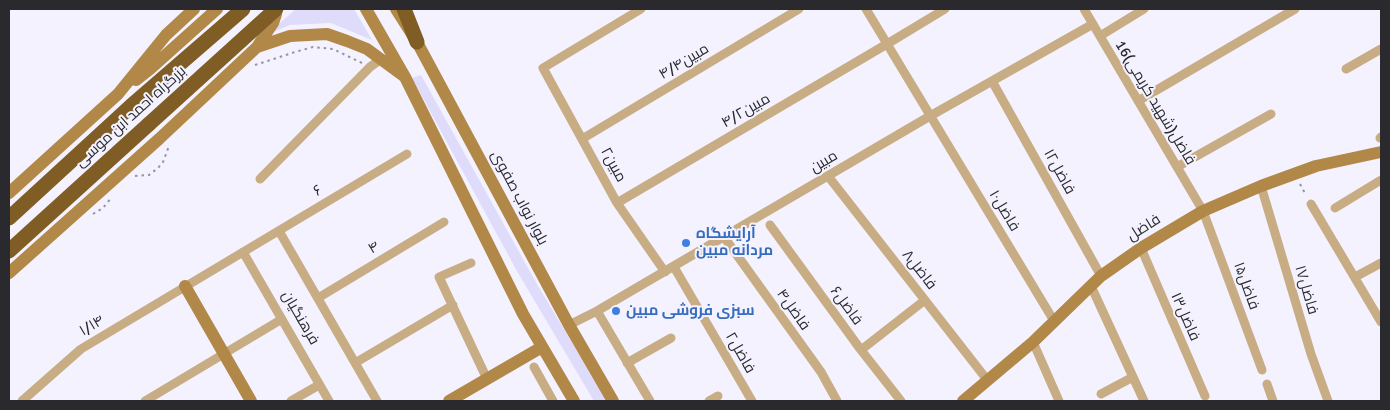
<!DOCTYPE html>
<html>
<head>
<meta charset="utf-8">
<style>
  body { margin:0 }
  #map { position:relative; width:1390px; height:410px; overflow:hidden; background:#f3f2fe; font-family:Signika,sans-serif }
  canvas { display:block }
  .frame { position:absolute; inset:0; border:10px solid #29292e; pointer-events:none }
</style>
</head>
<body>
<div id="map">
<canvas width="1390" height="410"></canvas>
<div class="frame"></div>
</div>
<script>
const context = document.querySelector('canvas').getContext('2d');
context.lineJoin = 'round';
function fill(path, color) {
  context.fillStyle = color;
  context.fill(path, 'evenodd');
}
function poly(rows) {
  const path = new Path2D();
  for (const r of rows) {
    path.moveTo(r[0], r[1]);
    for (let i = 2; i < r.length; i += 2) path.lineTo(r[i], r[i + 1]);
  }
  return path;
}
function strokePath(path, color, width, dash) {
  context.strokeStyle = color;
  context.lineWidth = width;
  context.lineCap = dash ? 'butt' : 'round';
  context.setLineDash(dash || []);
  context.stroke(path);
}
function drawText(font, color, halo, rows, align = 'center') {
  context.font = font + ' Signika,Cairo,sans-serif';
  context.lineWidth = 4;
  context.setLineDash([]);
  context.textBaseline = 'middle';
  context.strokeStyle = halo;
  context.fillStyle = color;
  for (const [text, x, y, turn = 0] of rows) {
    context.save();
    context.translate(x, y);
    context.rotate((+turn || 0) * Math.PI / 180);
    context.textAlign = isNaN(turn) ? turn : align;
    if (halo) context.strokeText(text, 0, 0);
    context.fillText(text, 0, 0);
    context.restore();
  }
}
const green = poly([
  [296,9,354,9,372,40,331,23,290,25,266,35],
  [421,75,538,286,607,401,594,401,518,273,412,78]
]);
const path = poly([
  [255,65,295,52,313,47,333,49,362,63],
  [135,176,149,175,158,168,163,162,169,146],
  [1300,184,1306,195],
  [93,214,103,208,112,197]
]);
const street = poly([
  [641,9,543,68,617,203,665,272],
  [866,9,1054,321],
  [1084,9,1203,211,1262,370],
  [1100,36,1144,9],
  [1346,69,1381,49],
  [992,81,1101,276],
  [1138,101,1295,9],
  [1380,138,1381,137],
  [582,139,799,9],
  [1177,167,1271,114],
  [828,176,988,381],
  [260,179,370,67,381,59],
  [1261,186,1311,354,1328,401],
  [617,203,887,44,945,9],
  [1311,204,1381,322],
  [1335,208,1381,180],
  [770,225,861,350,901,401],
  [279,231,377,401],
  [724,237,821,372,837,401],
  [1141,248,1205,396],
  [243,252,329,401],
  [471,263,439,277,487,379],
  [674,267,752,401],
  [1355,277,1381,263],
  [1091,286,1144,401],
  [318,298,444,222],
  [597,311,650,401],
  [569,325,597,311,930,116,1093,24],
  [1033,342,1059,401],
  [861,350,925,300],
  [355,363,453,305],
  [627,363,671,338],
  [534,367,553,401],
  [1267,384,1273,401],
  [1101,394,1133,377],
  [22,401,81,349,407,154],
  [145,401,282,319],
  [291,401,319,385],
  [709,401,718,396]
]);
const secondary = poly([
  [366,9,405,77,523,314,574,401],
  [396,9,417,42,569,325,613,401],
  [257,47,273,23,276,14,276,9],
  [136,80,150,69,217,9],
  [9,193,118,94,166,35,194,9],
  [9,273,159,139,257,47,290,36,327,34,347,41,367,49,405,77],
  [185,286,251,401],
  [449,401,542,347],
  [963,401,1033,342,1101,276,1141,248,1203,211,1261,186,1316,166,1381,152]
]);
const highway = poly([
  [404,9,417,42],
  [9,218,131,106,243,9],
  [9,251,149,124]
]);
const highwayBridge = poly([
  [149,124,276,9]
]);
const markers = [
  [686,243,5,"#3f7fe0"],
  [616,311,5,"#3f7fe0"]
];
const streetNames = [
  ["۴/۴مبین",684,62,-31],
  ["16فاضل(شهید کریمی)",1155,103,59],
  ["۴/۲مبین",746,111,-30],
  ["بزرگراه احمد ابن موسی",131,117,-42],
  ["مبین",824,162,-31],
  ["۲مبین",613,165,61],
  ["۱۲فاضل",1059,172,61],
  ["۶",318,191,-31],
  ["بلوار نواب صفوی",519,198,62],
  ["۱۰فاضل",1004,211,59],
  ["فاضل",1144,228,-32],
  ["۴",374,248,-31],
  ["۸فاضل",919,270,52],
  ["۱۵فاضل",1246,286,70],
  ["۱۷فاضل",1306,290,74],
  ["۶فاضل",846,306,54],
  ["۴فاضل",793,310,55],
  ["۱۳فاضل",1185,317,66],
  ["فرهنگیان",300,318,60],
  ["۱/۱۴",92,326,-31],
  ["۲فاضل",740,353,60]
];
const shopNames = [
  ["آرایشگاه",696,234],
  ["مردانه مبین",696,251],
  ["سبزی فروشی مبین",626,311]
];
fill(green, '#dfdbfa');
strokePath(path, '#96959e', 2, [2.5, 4]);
strokePath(street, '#c8ac83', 9);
strokePath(secondary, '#b18848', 12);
strokePath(highway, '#805d25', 15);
strokePath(highwayBridge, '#805d25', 15);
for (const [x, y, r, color] of markers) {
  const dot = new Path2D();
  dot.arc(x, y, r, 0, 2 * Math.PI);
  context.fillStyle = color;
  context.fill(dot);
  strokePath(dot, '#f3f2fe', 2);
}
drawText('15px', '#29292e', '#f3f2fe', streetNames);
drawText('bold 15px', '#366cbe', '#f3f2fe', shopNames, 'left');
</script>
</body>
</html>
